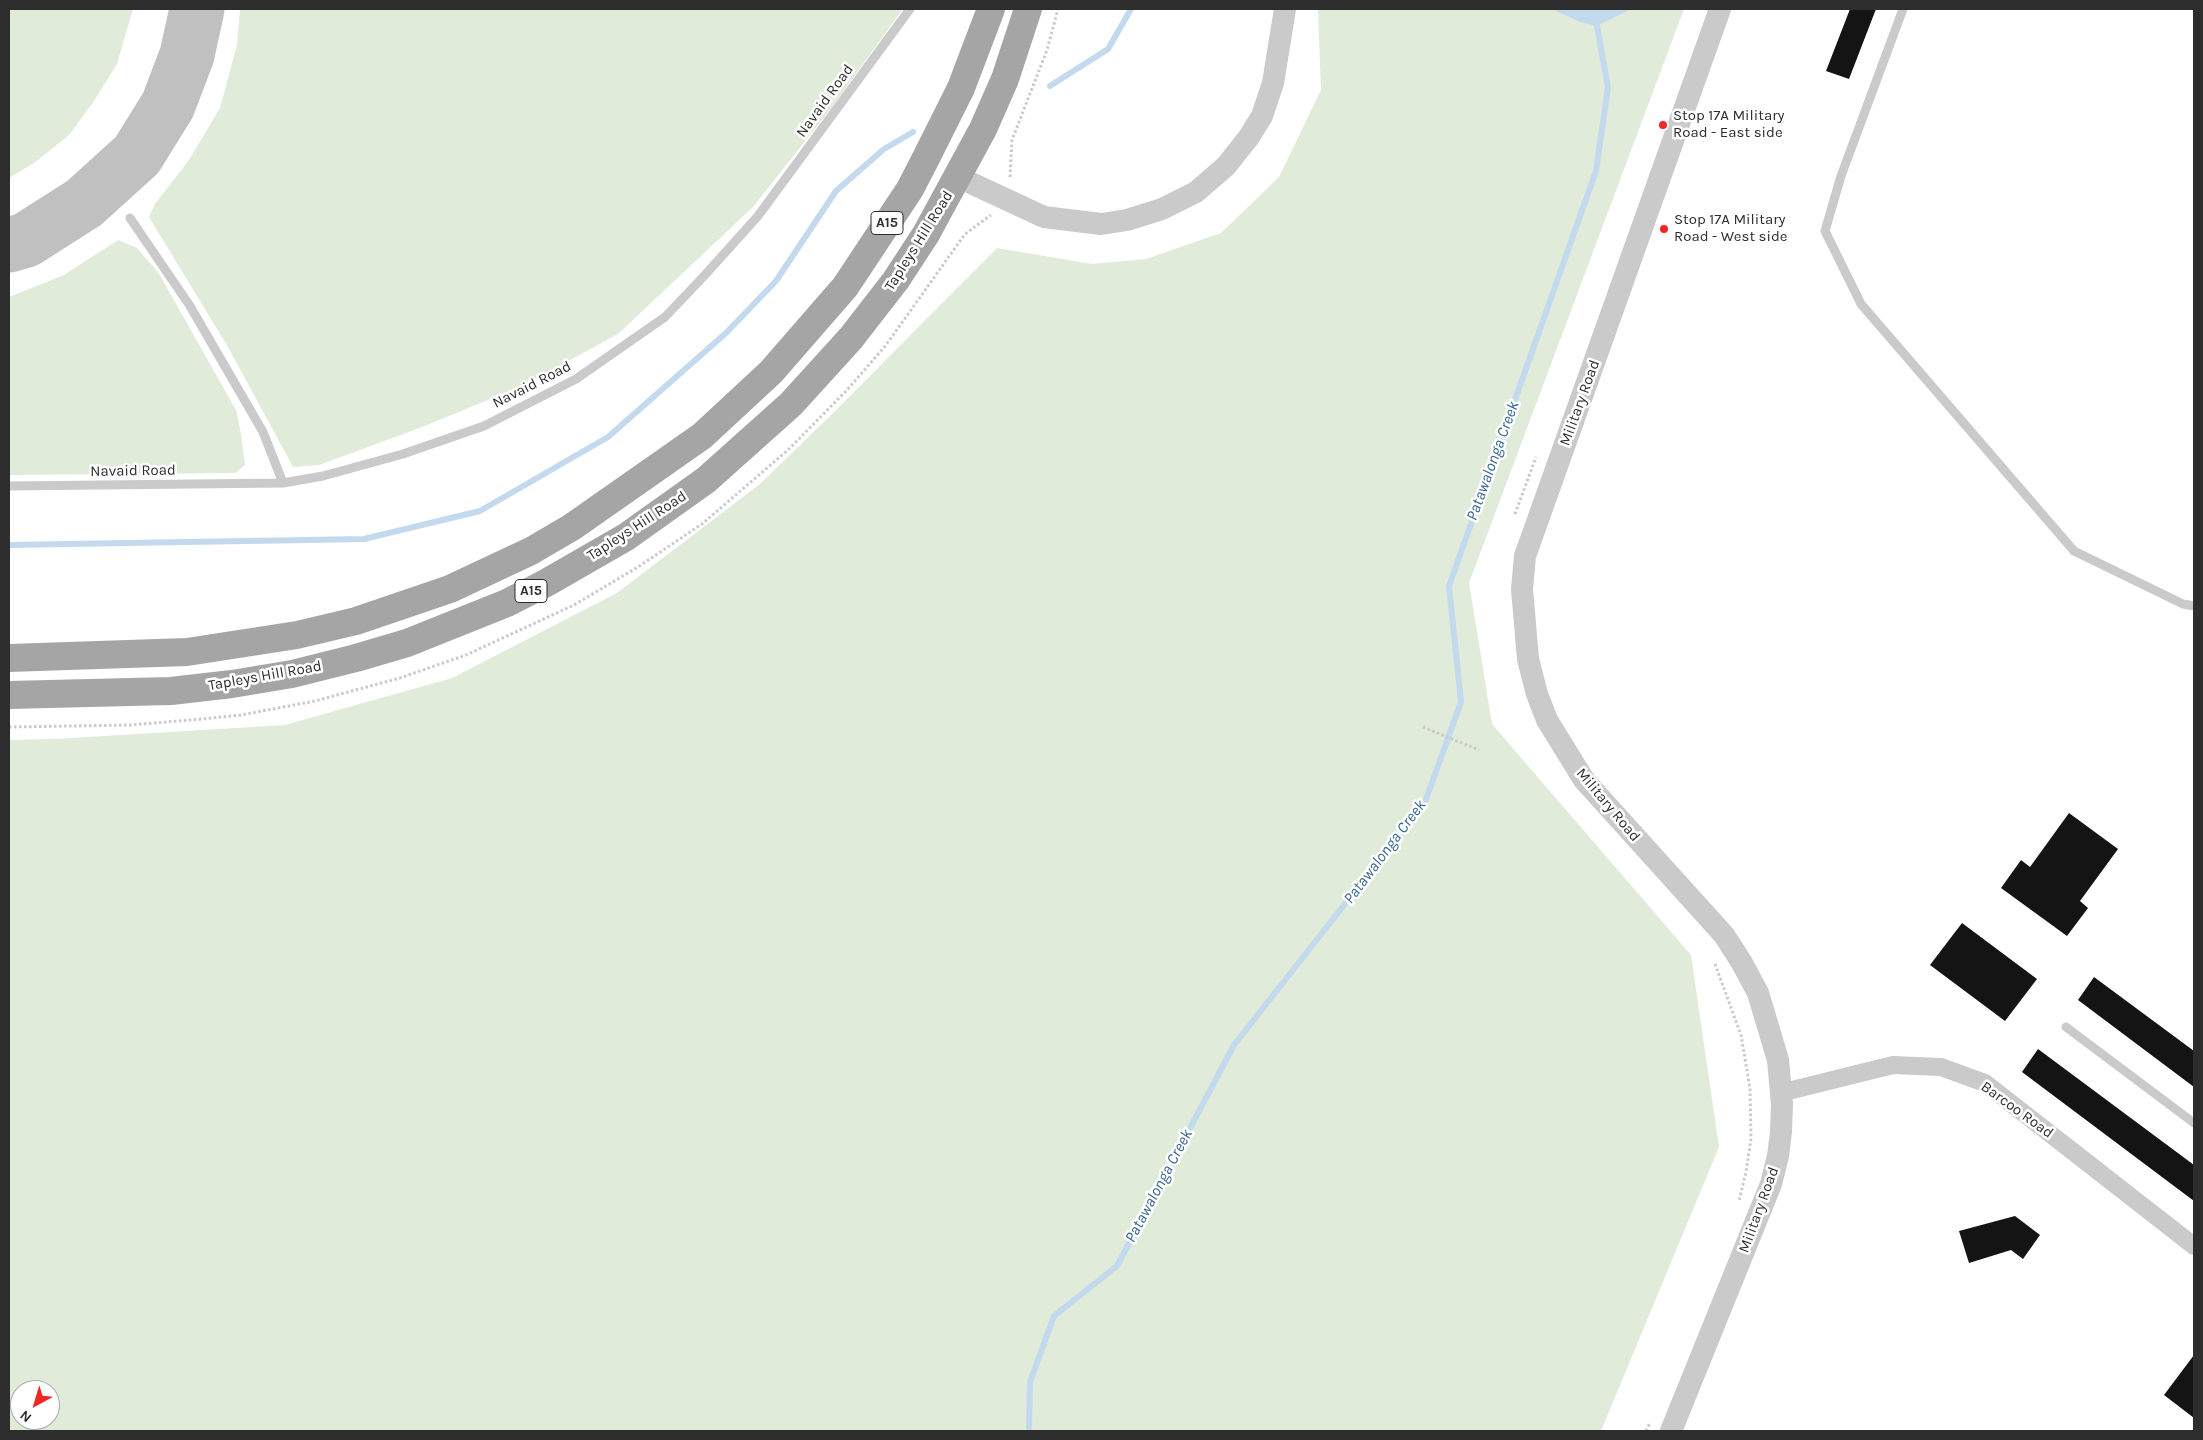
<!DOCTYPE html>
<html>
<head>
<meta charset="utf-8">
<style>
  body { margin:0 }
  #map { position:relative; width:2203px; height:1440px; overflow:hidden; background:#fff; font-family:Karla,sans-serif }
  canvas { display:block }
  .frame { position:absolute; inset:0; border:10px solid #2d2d2d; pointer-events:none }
  .north { position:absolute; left:10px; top:1380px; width:50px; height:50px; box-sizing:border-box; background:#fff; border:1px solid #ababab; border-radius:50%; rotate:219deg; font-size:14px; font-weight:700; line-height:20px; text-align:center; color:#2d2d2d }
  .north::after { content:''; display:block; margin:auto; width:18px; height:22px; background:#ee2624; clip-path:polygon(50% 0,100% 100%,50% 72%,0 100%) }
</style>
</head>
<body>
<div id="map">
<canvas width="2203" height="1440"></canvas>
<div class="frame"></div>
<div class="north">N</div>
</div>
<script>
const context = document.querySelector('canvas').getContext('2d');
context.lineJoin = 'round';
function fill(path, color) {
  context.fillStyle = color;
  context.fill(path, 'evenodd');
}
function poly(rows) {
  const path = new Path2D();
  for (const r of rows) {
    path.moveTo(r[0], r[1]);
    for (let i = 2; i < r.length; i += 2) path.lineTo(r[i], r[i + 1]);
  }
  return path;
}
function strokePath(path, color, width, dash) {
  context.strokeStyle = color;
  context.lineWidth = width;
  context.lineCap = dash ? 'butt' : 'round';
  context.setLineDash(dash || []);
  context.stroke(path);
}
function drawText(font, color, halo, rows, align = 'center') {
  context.font = font + ' Karla,sans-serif';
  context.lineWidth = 5;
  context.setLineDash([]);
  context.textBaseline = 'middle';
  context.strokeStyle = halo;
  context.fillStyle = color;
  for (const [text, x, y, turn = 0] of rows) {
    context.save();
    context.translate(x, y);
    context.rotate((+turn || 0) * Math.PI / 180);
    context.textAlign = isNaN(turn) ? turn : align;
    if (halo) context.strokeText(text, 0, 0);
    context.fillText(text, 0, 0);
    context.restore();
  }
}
const green = poly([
  [9,9,133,9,117,64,94,101,69,135,34,163,9,178],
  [240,9,901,9,902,10,832,107,753,207,618,334,522,386,417,429,319,465,293,467,228,347,149,217,155,204,189,160,220,108,237,45],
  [1318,9,1684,9,1469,583,1492,724,1691,955,1719,1147,1601,1431,9,1431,9,740,55,739,285,725,452,678,617,593,760,484,832,414,997,248,1092,264,1146,259,1221,233,1279,177,1321,90],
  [20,1390,50,1390,50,1420,20,1420],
  [118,240,137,248,158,272,236,410,241,434,245,465,236,473,9,475,9,297,64,275]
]);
const water = poly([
  [1552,9,1631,9,1597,26,1580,22]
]);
const stream = poly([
  [1050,86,1108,49,1131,9],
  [9,545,364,539,480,511,608,437,726,333,776,281,836,191,884,149,913,132],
  [1029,1431,1030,1382,1054,1316,1117,1266,1234,1045,1425,802,1461,702,1449,586,1596,171,1608,87,1597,26]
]);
const taxiway = poly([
  [9,245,26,240,84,203,137,155,168,105,187,55,197,9]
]);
const building = poly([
  [1850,9,1876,9,1849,79,1826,71],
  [2069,813,2118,849,2080,901,2088,908,2067,936,2001,888,2021,860,2030,867],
  [1962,923,2037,979,2005,1021,1930,965],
  [2094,977,2194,1051,2194,1087,2078,1000],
  [2038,1049,2194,1165,2194,1201,2022,1072],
  [2015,1216,2040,1235,2023,1259,2011,1250,1969,1263,1959,1231],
  [2194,1355,2194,1418,2164,1395]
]);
const path = poly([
  [1010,177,1012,140,1047,50,1058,9],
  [1515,514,1536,457],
  [9,727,130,725,202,719,241,715,315,701,400,678,466,655,574,605,638,567,702,524,788,450,848,389,886,345,965,234,991,215],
  [1423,727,1479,750],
  [1715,964,1741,1035,1750,1088,1751,1139,1746,1172,1739,1201],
  [1646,1431,1650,1423]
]);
const service = poly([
  [1903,9,1841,176,1825,231,1861,304,2074,551,2183,604,2194,606],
  [130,218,190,306,263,432,283,483],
  [9,486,283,483,323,476,403,454,484,426,576,379,665,317,704,276,758,216,910,9],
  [2066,1027,2194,1123]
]);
const minor = poly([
  [1780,1093,1893,1065,1941,1067,1985,1083,2194,1246]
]);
const tertiary = poly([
  [958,177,1044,217,1101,224,1127,220,1162,209,1196,192,1226,166,1249,137,1262,116,1273,83,1285,9],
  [1671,1431,1771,1184,1778,1156,1781,1132,1782,1104,1778,1060,1758,993,1742,963,1724,935,1584,780,1547,720,1537,694,1528,659,1522,589,1525,556,1720,9]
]);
const primary = poly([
  [9,658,187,652,297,635,356,621,450,589,531,551,572,527,702,436,771,372,845,287,910,189,926,158,961,88,991,9],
  [9,695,171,691,232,684,292,674,356,658,407,643,507,603,546,583,626,537,706,480,791,404,851,338,896,280,926,234,983,129,1005,79,1028,9]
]);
const markers = [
  [1663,125,5,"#ee2624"],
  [1664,229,5,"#ee2624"]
];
const shields = [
  [887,223,32],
  [531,591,32]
];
const shieldNames = [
  ["A15",887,223],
  ["A15",531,591]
];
const streetNames = [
  ["Navaid Road",825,101,-54],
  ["Tapleys Hill Road",919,241,-58],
  ["Navaid Road",532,385,-27],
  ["Military Road",1580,403,-70],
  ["Navaid Road",133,471,-1],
  ["Tapleys Hill Road",637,526,-33],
  ["Tapleys Hill Road",265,676,-10],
  ["Military Road",1608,805,50],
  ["Barcoo Road",2017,1110,36],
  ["Military Road",1759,1210,-70]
];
const poiNames = [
  ["Stop 17A Military",1673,116],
  ["Road - East side",1673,133],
  ["Stop 17A Military",1674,220],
  ["Road - West side",1674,237]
];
const waterNames = [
  ["Patawalonga Creek",1493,461,-70],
  ["Patawalonga Creek",1385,852,-53],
  ["Patawalonga Creek",1159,1186,-62]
];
fill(green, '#e1ebd9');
fill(water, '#c3d9ed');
strokePath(stream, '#c3d9ed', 6);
strokePath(taxiway, '#c0c0c0', 55);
fill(building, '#141414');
strokePath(path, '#cacaca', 3, [2.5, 2.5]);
strokePath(service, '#cacaca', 9);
strokePath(minor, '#cacaca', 18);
strokePath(tertiary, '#cacaca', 22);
strokePath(primary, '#a5a5a5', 28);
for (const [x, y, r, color] of markers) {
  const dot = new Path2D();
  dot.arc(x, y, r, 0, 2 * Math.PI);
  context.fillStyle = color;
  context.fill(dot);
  strokePath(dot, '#fff', 2);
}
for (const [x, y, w] of shields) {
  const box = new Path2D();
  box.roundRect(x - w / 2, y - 11.5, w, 23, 4);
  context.fillStyle = '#fff';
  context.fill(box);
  strokePath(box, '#2d2d2d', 1);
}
drawText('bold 14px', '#2d2d2d', null, shieldNames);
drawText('15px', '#2d2d2d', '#fff', streetNames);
drawText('15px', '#2d2d2d', '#fff', poiNames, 'left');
drawText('italic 16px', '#376792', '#fff', waterNames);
</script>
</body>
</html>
